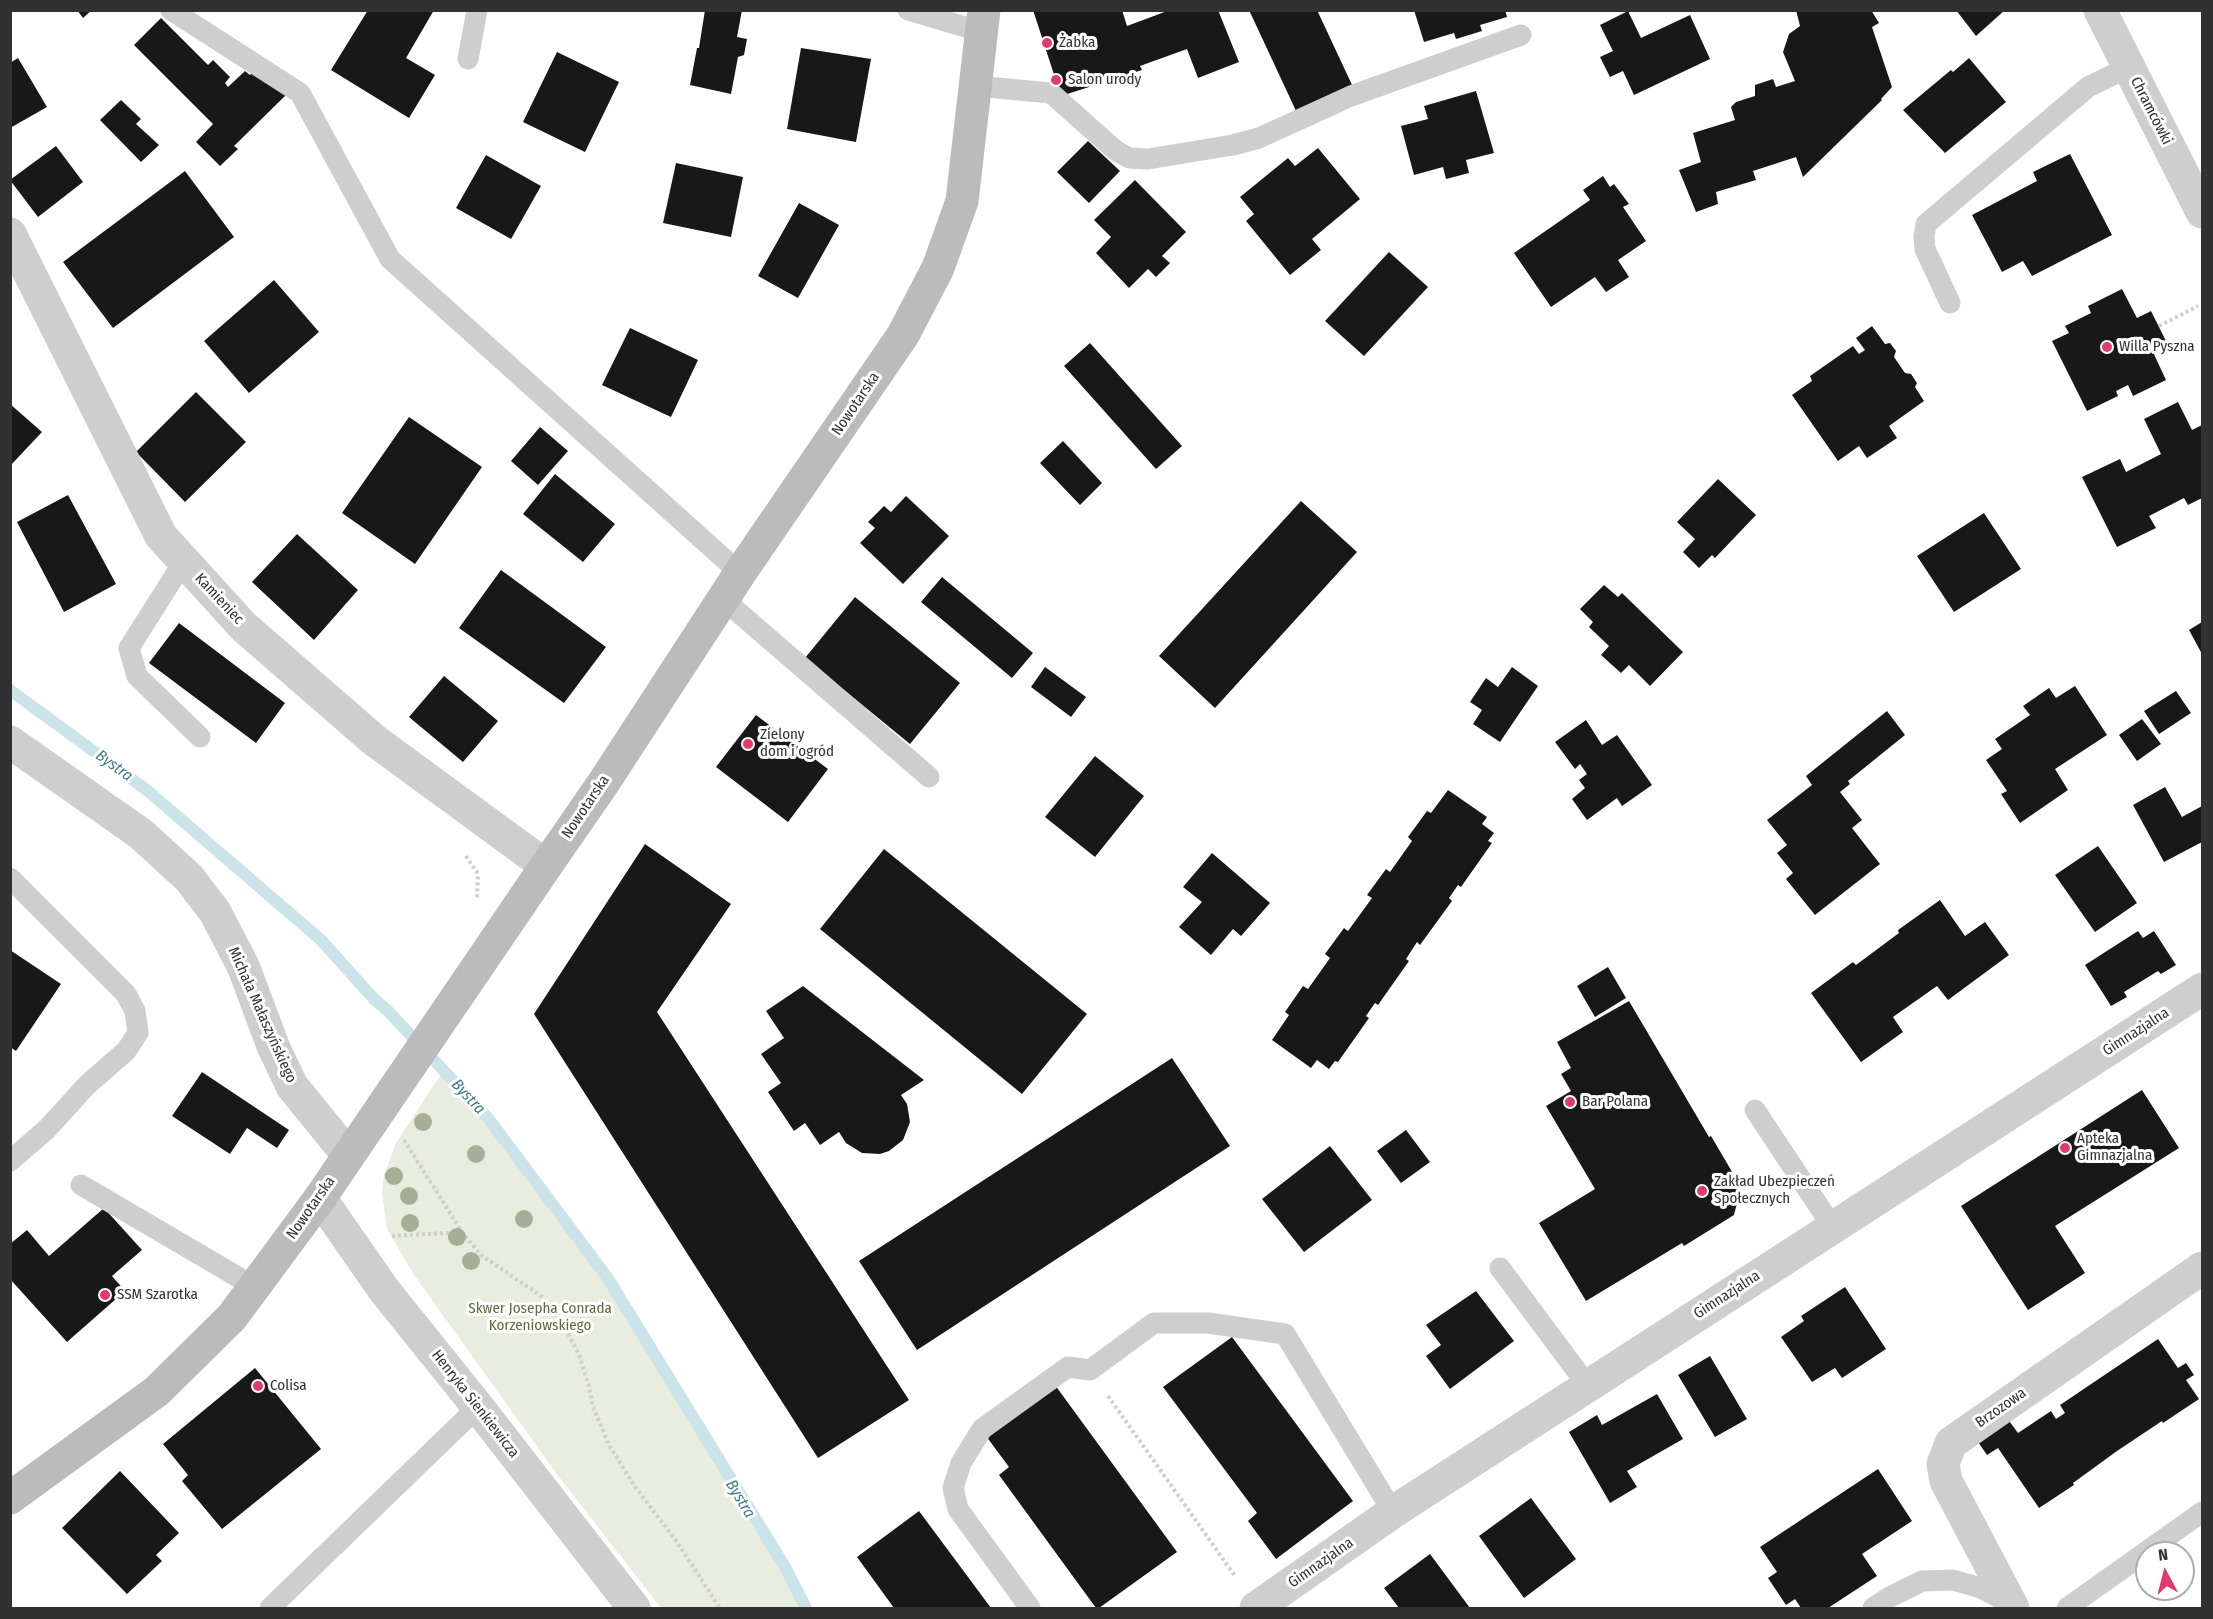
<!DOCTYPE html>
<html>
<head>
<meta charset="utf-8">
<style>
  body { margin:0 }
  #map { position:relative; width:2213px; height:1619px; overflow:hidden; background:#fff; font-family:"Fira Sans Condensed",sans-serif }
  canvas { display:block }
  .frame { position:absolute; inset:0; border:12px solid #313131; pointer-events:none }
  .north { position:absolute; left:2135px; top:1541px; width:60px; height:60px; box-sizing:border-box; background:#fff; border:2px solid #adadad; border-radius:50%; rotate:353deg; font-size:16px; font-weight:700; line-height:24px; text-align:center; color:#313131 }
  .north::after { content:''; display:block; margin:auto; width:21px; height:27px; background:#df3c6b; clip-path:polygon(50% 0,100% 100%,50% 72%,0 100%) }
</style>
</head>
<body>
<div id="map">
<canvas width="2213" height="1619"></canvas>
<div class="frame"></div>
<div class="north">N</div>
</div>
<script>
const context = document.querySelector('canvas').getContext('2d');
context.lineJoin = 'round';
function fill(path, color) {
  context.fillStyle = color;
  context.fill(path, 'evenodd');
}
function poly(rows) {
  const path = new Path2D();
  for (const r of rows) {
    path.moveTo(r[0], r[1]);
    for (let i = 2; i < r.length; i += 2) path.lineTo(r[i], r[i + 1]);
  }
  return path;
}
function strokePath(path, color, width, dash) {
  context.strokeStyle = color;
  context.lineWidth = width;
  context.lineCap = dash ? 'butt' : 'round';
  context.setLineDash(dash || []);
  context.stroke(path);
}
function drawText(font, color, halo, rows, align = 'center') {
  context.font = font + ' "Fira Sans Condensed",sans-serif';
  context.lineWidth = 6;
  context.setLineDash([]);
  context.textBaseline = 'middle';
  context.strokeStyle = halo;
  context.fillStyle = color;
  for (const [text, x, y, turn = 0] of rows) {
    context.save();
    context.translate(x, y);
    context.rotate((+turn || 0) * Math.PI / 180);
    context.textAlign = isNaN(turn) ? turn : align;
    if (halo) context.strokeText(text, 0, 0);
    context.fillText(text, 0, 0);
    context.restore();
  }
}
const green = poly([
  [443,1071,488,1118,607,1277,785,1567,806,1608,661,1608,556,1473,414,1275,387,1229,382,1193,384,1175,396,1143]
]);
const stream = poly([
  [10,690,148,791,321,940,374,999,388,1011,488,1118,607,1277,785,1567,806,1608]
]);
const building = poly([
  [77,10,92,10,83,18],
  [368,10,434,10,406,58,435,75,409,118,331,70],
  [705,10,742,10,737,37,747,39,744,55,738,57,731,94,690,85,697,48,699,48],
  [1033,10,1122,10,1127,26,1170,10,1218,10,1239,62,1198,78,1187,49,1140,66,1142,70,1061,96],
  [1249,10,1317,10,1353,87,1297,113],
  [1414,10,1505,10,1507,17,1480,25,1482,31,1456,39,1454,33,1424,42],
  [1796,10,1871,10,1879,23,1872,27,1892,87,1881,99,1882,100,1803,177,1796,157,1753,171,1756,180,1716,192,1718,204,1696,212,1679,170,1701,162,1693,133,1735,120,1731,107,1736,102,1755,96,1755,85,1773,79,1776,87,1795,81,1783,52,1789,34,1800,26],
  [1956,10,2005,10,1976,36],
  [1628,11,1641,38,1690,15,1710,59,1634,95,1623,71,1610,77,1600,57,1613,51,1600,25],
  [161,18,208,65,213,60,230,77,225,83,228,87,245,71,250,75,258,68,286,95,234,146,238,149,220,166,196,142,213,124,134,45],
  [801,48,871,59,856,142,787,129],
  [557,52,619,82,585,152,523,122],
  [18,58,47,107,10,128,10,63],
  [1969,58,2006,102,1945,153,1903,110,1951,70,1953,72],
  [1476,91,1494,153,1466,160,1469,173,1446,179,1443,167,1414,175,1401,126,1428,119,1424,106],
  [121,100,141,119,136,124,159,145,141,162,100,120],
  [1088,141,1120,171,1089,203,1057,172],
  [56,146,83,182,38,217,10,180],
  [1318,148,1360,199,1312,239,1321,250,1290,275,1246,221,1254,214,1240,197,1288,158,1295,166],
  [2070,154,2112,235,2032,276,2023,261,2002,272,1972,215,2037,181,2033,172],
  [486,155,541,186,511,239,456,208],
  [676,163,743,177,731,237,663,223],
  [185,171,234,237,113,328,63,262],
  [1603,176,1610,187,1614,184,1629,204,1623,207,1646,241,1618,260,1629,277,1606,292,1595,277,1551,307,1514,253,1590,200,1583,190],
  [1135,180,1186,232,1162,256,1170,263,1156,277,1148,269,1129,288,1096,253,1111,237,1094,220],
  [799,203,839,225,798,298,758,276],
  [1389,252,1428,287,1364,356,1325,321],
  [274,280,319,332,249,393,204,341],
  [2122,289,2137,318,2151,311,2167,343,2152,350,2166,380,2133,396,2128,385,2116,391,2118,396,2087,411,2052,341,2069,333,2065,326,2091,313,2088,306],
  [1872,326,1885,344,1890,343,1896,351,1894,357,1905,373,1911,374,1917,383,1915,387,1924,401,1889,426,1897,438,1867,458,1859,446,1838,461,1792,395,1812,381,1810,376,1853,346,1859,354,1865,350,1856,338],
  [630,328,698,360,671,417,602,385],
  [1090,343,1182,446,1156,469,1064,366],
  [196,392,246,442,185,502,136,452],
  [2178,402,2192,430,2202,425,2202,498,2188,505,2184,498,2149,516,2156,528,2117,547,2082,477,2120,459,2126,472,2161,454,2144,419],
  [10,404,42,432,10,466],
  [409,417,482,467,415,564,342,513],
  [540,427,568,451,538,485,511,461],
  [1063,441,1102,483,1080,505,1040,463],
  [555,474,615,524,583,562,523,514],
  [1718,479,1756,515,1715,558,1712,555,1699,568,1683,552,1695,539,1677,522],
  [68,495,116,584,64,612,17,522],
  [906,496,949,536,903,584,860,543,875,528,868,522,884,506,891,512],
  [1301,501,1357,552,1215,708,1159,656],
  [1984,513,2021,569,1954,612,1917,556],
  [297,534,358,590,314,640,252,582],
  [501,570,606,647,564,703,459,628],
  [942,577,1033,653,1012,678,921,602],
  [1604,585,1618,597,1622,593,1683,652,1650,686,1629,665,1621,673,1601,655,1609,646,1589,627,1593,622,1580,609],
  [855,597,960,683,910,744,805,658],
  [2202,622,2202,654,2189,630],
  [179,623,285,703,256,743,149,663],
  [1045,667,1086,697,1071,717,1031,687],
  [1512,667,1538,686,1500,742,1473,724,1482,710,1470,702,1486,678,1498,687],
  [444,676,498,721,463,762,409,717],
  [2075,686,2107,735,2055,769,2068,790,2020,823,2001,794,2007,791,1986,760,2002,749,1995,739,2030,715,2023,706,2049,688,2056,698],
  [2176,691,2191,713,2159,734,2144,711],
  [1887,711,1905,735,1848,781,1850,784,1840,792,1862,820,1852,828,1880,864,1815,915,1786,879,1793,873,1777,853,1787,845,1767,820,1812,785,1806,776],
  [756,715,828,769,788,822,716,767],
  [2142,719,2161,744,2137,761,2119,735],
  [1586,720,1602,745,1617,735,1652,785,1622,806,1617,798,1587,820,1572,799,1585,788,1579,780,1587,774,1580,764,1575,769,1555,742],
  [1095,756,1144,796,1095,857,1045,817],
  [2165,787,2182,817,2202,806,2202,842,2164,862,2133,805],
  [1448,790,1487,817,1482,824,1494,833,1488,841,1492,843,1461,887,1458,885,1449,898,1452,901,1420,945,1417,942,1406,959,1409,961,1378,1005,1375,1003,1366,1016,1369,1018,1338,1062,1335,1061,1329,1069,1317,1060,1311,1068,1272,1040,1289,1015,1285,1012,1303,986,1308,989,1330,958,1325,954,1344,928,1348,931,1372,898,1367,895,1386,869,1390,872,1412,841,1408,837,1427,811,1431,813],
  [645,844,731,904,657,1012,909,1400,818,1458,534,1014],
  [2098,846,2137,903,2095,932,2055,875],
  [884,849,1087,1014,1022,1094,820,929],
  [1212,853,1270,903,1241,936,1233,929,1211,955,1179,927,1202,902,1183,887],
  [1940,900,1965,936,1985,922,2009,955,1948,1000,1937,986,1893,1017,1903,1032,1861,1062,1811,993,1853,962,1856,965,1899,933,1898,930],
  [2138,931,2143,938,2154,931,2176,965,2161,974,2158,971,2124,992,2127,997,2111,1006,2085,965],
  [10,950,61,984,16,1051,10,1047],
  [1608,967,1626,998,1595,1017,1577,986],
  [803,986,924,1080,901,1095,907,1104,910,1122,903,1140,889,1151,880,1154,862,1153,846,1143,839,1132,820,1145,805,1123,794,1131,768,1092,781,1083,761,1054,784,1038,766,1011],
  [1629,1001,1709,1137,1711,1136,1741,1187,1734,1215,1684,1246,1682,1243,1586,1301,1539,1223,1595,1189,1546,1106,1571,1091,1561,1074,1571,1068,1557,1042],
  [1172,1058,1230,1146,917,1350,859,1261],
  [202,1072,289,1130,277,1148,247,1128,230,1154,172,1116],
  [2142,1090,2179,1148,2055,1226,2085,1273,2028,1310,1961,1206],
  [1406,1130,1430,1162,1401,1183,1377,1151],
  [1330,1146,1372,1200,1304,1252,1262,1199],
  [104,1208,142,1250,112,1276,125,1291,67,1342,10,1279,10,1244,27,1230,49,1256],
  [1845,1287,1886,1349,1842,1378,1835,1368,1812,1382,1781,1337,1804,1321,1801,1316],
  [1476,1291,1514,1341,1450,1389,1426,1356,1441,1345,1426,1325],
  [1232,1337,1353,1501,1276,1559,1248,1521,1257,1513,1163,1387],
  [2158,1339,2178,1368,2186,1363,2194,1375,2186,1380,2199,1399,2163,1423,2162,1421,2117,1451,2073,1483,2074,1485,2039,1508,1998,1448,1987,1455,1974,1436,2004,1414,2018,1433,2051,1411,2056,1419,2065,1413,2060,1405],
  [1710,1356,1747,1419,1715,1437,1678,1375],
  [255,1368,321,1449,222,1529,182,1481,188,1475,163,1444],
  [1055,1385,1177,1552,1099,1608,1096,1608,999,1475,1009,1467,986,1436],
  [1657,1394,1683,1439,1627,1471,1637,1487,1610,1503,1569,1432,1597,1415,1602,1425],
  [1878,1469,1912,1521,1862,1554,1877,1576,1828,1608,1801,1608,1795,1599,1786,1605,1768,1578,1777,1572,1760,1547],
  [120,1471,179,1533,156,1555,162,1561,127,1594,62,1528],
  [1531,1498,1576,1559,1524,1598,1479,1536],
  [919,1511,991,1608,894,1608,857,1557],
  [1430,1554,1470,1608,1399,1608,1384,1588]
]);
const path = poly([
  [2159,326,2198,306],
  [466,856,478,874,477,899],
  [404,1140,462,1232,481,1255,541,1296,562,1322,579,1355,589,1386,593,1407,609,1445,635,1487,675,1539,720,1608],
  [392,1236,462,1232],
  [1108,1396,1235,1576]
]);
const service = poly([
  [171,10,300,93,390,259,740,573],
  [908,10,982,32],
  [468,59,477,10],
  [976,86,1051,93,1115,150,1129,158,1148,159,1233,145,1259,138,1351,96,1521,35],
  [1950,303,1925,249,1924,237,1926,224,2088,87,2129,67],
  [184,561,129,648,137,676,200,737],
  [723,599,929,777],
  [10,878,126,994,135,1011,138,1033,126,1051,87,1085,47,1129,10,1161],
  [1755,1110,1832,1226],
  [81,1185,255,1287],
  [1500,1268,1588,1386],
  [270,1608,478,1407],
  [1030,1608,958,1509,953,1488,961,1463,982,1429,1068,1367,1090,1370,1154,1323,1208,1323,1285,1334,1393,1512],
  [1873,1608,1888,1598,1922,1581,1953,1580,1981,1588,2011,1604],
  [2067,1608,2202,1512]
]);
const minor = poly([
  [10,234,161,536,244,627,374,740,546,866],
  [10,742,141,834,189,878,215,912,244,968,273,1046,292,1086,348,1155],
  [320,1198,384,1290,478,1407,634,1608],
  [1256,1608,1393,1512,2202,989],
  [2013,1608,1946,1481,1943,1464,1951,1443,2202,1268]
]);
const tertiary = poly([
  [2100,10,2202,212]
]);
const secondary = poly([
  [10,1498,157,1391,232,1317,320,1198,546,866,604,782,740,573,903,335,938,268,962,201,984,10]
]);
const trees = [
  [423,1122],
  [476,1154],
  [394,1176],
  [409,1196],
  [524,1219],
  [410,1223],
  [457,1237],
  [471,1261]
];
const markers = [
  [1047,43,6,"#df3c6b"],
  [1056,80,6,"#df3c6b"],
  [2107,347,6,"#df3c6b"],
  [748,744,6,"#df3c6b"],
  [1570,1102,6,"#df3c6b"],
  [2065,1148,6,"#df3c6b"],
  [1702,1191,6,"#df3c6b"],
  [105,1295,6,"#df3c6b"],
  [258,1386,6,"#df3c6b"]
];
const poiNames = [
  ["Żabka",1059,43],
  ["Salon urody",1068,80],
  ["Willa Pyszna",2119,347],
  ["Zielony",760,735],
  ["dom i ogród",760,752],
  ["Bar Polana",1582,1102],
  ["Apteka",2077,1139],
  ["Gimnazjalna",2077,1156],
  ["Zakład Ubezpieczeń",1714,1182],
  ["Społecznych",1714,1199],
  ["SSM Szarotka",117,1295],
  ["Colisa",270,1386]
];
const streetNames = [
  ["Chramcówki",2151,111,63],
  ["Nowotarska",856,404,-56],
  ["Kamieniec",219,599,47],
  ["Nowotarska",586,807,-56],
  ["Michała Małaszyńskiego",262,1015,66],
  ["Gimnazjalna",2136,1032,-33],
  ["Nowotarska",311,1208,-55],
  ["Gimnazjalna",1727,1295,-33],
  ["Henryka Sienkiewicza",475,1404,52],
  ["Brzozowa",2001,1408,-35],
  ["Gimnazjalna",1321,1563,-35]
];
const parkNames = [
  ["Skwer Josepha Conrada",540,1309],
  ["Korzeniowskiego",540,1326]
];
const waterNames = [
  ["Bystra",114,766,36],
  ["Bystra",468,1097,47],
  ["Bystra",740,1499,59]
];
fill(green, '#e9eddf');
strokePath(stream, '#cae4e9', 12);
fill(building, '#181818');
strokePath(path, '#cecece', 4, [3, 3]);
strokePath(service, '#cecece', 21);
strokePath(minor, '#cecece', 33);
strokePath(tertiary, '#cecece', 33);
strokePath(secondary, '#bbb', 33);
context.fillStyle = '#a6ae95';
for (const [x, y] of trees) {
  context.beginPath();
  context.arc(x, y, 9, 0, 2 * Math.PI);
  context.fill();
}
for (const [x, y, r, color] of markers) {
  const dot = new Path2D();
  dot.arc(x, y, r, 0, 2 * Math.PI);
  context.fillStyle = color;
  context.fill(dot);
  strokePath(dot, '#fff', 2);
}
drawText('15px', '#313131', '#fff', poiNames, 'left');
drawText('15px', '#313131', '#fff', streetNames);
drawText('15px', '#5d6b3f', '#fff', parkNames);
drawText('italic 16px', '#3f7d8a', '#fff', waterNames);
</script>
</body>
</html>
